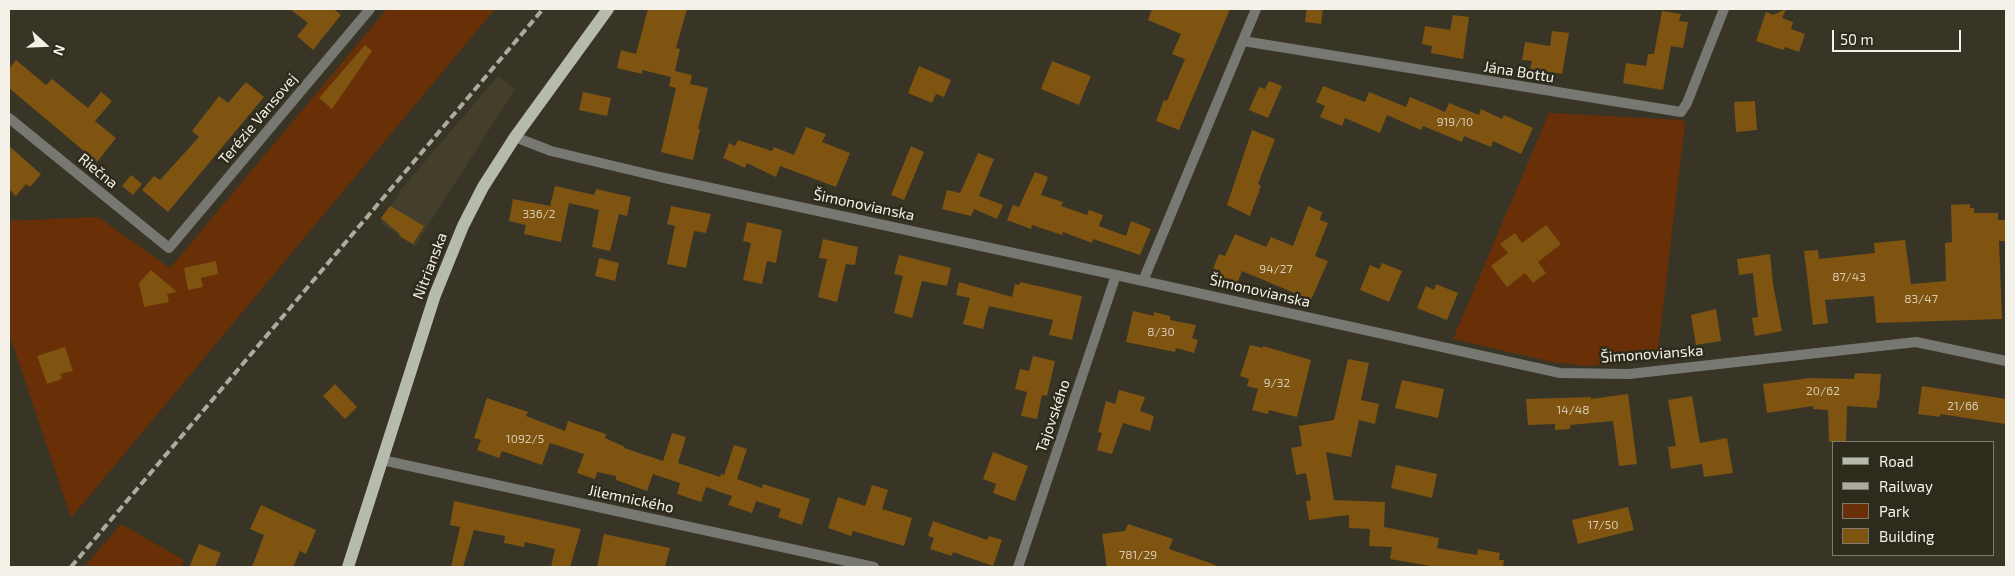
<!DOCTYPE html>
<html>
<head>
<meta charset="utf-8">
<style>
  body { margin:0 }
  #map { position:relative; width:2015px; height:576px; overflow:hidden; background:#383527; font-family:"Exo 2",sans-serif }
  canvas { display:block }
  .frame { position:absolute; inset:0; border:10px solid #f3f1e8; pointer-events:none }
  .legend { position:absolute; left:1832px; top:441px; width:162px; height:115px; box-sizing:border-box; background:#2e2b1d; border:1px solid #7d7a6e; margin:0; padding:6px 9px; list-style:none; font-size:15px; color:#f3f1e8 }
  .legend li { display:flex; align-items:center; gap:10px; height:25px }
  .legend b { width:25px; border:1px solid #7d7a6e }
  .north { position:absolute; left:20px; top:20px; width:50px; height:50px; -webkit-text-stroke:4px #2e2b1d; paint-order:stroke; rotate:110deg; font-size:14px; font-weight:700; line-height:20px; text-align:center; color:#f3f1e8 }
  .north::after { content:''; display:block; margin:auto; width:18px; height:22px; background:#f3f1e8; clip-path:polygon(50% 0,100% 100%,50% 72%,0 100%) }
  .scale { position:absolute; left:1832px; top:30px; width:129px; height:22px; box-sizing:border-box; border:2px solid #f3f1e8; border-top:0; padding-left:6px; font-size:15px; line-height:18px; white-space:nowrap; color:#f3f1e8; -webkit-text-stroke:4px #2e2b1d; paint-order:stroke }
</style>
</head>
<body>
<div id="map">
<canvas width="2015" height="576"></canvas>
<div class="frame"></div>
<ul class="legend">
<li><b style="height:6px;background:#b7bbad"></b>Road</li>
<li><b style="height:6px;background:#adaba0"></b>Railway</li>
<li><b style="height:14px;background:#692f06"></b>Park</li>
<li><b style="height:14px;background:#7e5410"></b>Building</li>
</ul>
<div class="north">N</div>
<div class="scale">50 m</div>
</div>
<script>
const context = document.querySelector('canvas').getContext('2d');
context.lineJoin = 'round';
function fill(path, color) {
  context.fillStyle = color;
  context.fill(path, 'evenodd');
}
function poly(rows) {
  const path = new Path2D();
  for (const r of rows) {
    path.moveTo(r[0], r[1]);
    for (let i = 2; i < r.length; i += 2) path.lineTo(r[i], r[i + 1]);
  }
  return path;
}
function strokePath(path, color, width, dash) {
  context.strokeStyle = color;
  context.lineWidth = width;
  context.lineCap = dash ? 'butt' : 'round';
  context.setLineDash(dash || []);
  context.stroke(path);
}
function drawText(font, color, halo, rows, align = 'center') {
  context.font = font + ' "Exo 2",sans-serif';
  context.lineWidth = 5;
  context.setLineDash([]);
  context.textBaseline = 'middle';
  context.strokeStyle = halo;
  context.fillStyle = color;
  for (const [text, x, y, turn = 0] of rows) {
    context.save();
    context.translate(x, y);
    context.rotate((+turn || 0) * Math.PI / 180);
    context.textAlign = isNaN(turn) ? turn : align;
    if (halo) context.strokeText(text, 0, 0);
    context.fillText(text, 0, 0);
    context.restore();
  }
}
const built = poly([
  [498,76,515,89,415,246,381,223,381,218,400,193,399,192]
]);
const green = poly([
  [387,9,495,9,71,518,9,333,9,221,98,217,170,268],
  [1549,113,1682,120,1685,124,1657,358,1627,363,1588,366,1552,362,1453,339],
  [121,524,184,560,181,567,84,567]
]);
const building = poly([
  [290,9,334,9,341,15,313,50,297,36,308,23],
  [648,9,687,9,676,48,680,49,675,71,692,75,690,84,708,88,698,129,700,129,693,160,661,152,676,88,669,86,671,77,642,70,642,74,617,68,621,50,636,54],
  [1152,9,1230,9,1179,130,1156,121,1164,100,1167,101,1185,59,1172,54,1181,34,1148,20],
  [1307,9,1323,9,1321,24,1305,22],
  [1786,9,1782,18,1793,22,1791,29,1805,34,1799,52,1785,47,1783,50,1756,41,1766,12,1773,15],
  [1662,11,1681,14,1679,21,1688,22,1683,48,1671,46,1663,90,1623,83,1626,63,1646,66,1648,54,1654,54],
  [1453,15,1469,17,1463,59,1431,53,1432,46,1422,44,1425,26,1450,30],
  [1552,31,1569,33,1562,74,1530,69,1532,61,1522,60,1525,42,1550,46],
  [365,45,372,51,332,109,319,98],
  [16,60,46,85,52,79,88,108,101,92,112,101,95,121,116,138,97,162,9,88,9,69],
  [1052,61,1091,76,1079,105,1041,89],
  [919,66,951,80,944,97,936,94,932,103,908,93],
  [1269,81,1282,86,1268,118,1249,110,1259,87,1265,89],
  [246,82,264,97,168,212,142,190,154,176,160,180,199,137,192,131,219,96,228,103],
  [1323,86,1365,102,1369,92,1406,107,1410,97,1445,112,1449,103,1479,115,1481,109,1502,119,1504,115,1533,128,1521,154,1493,141,1491,147,1464,136,1462,142,1423,126,1421,130,1387,115,1380,133,1345,118,1342,126,1320,117,1325,106,1316,102],
  [583,92,611,98,607,116,579,110],
  [1755,101,1757,130,1736,132,1734,102],
  [806,127,826,134,822,142,850,153,836,187,780,166,776,177,747,163,745,168,723,158,729,143,735,146,738,140,772,151,774,147,794,155],
  [1252,130,1275,139,1258,184,1261,186,1250,216,1227,205],
  [9,146,41,174,30,187,26,184,16,196,9,189],
  [911,146,924,152,904,200,891,195],
  [978,153,994,159,979,196,1003,205,997,219,974,209,971,216,942,209,947,190,960,193],
  [1035,172,1048,177,1041,195,1063,202,1061,206,1087,215,1089,210,1103,215,1099,226,1126,236,1131,221,1151,229,1140,255,1093,239,1092,243,1063,232,1062,235,1032,225,1031,229,1007,220,1013,205,1019,207],
  [131,175,142,184,133,195,122,186],
  [555,186,594,195,596,189,631,197,627,216,619,214,610,251,592,247,599,210,569,203,561,242,524,234,526,225,509,221,513,199,550,206],
  [1970,204,1970,208,1974,208,1974,213,1998,213,1998,220,2006,220,2006,241,1999,241,2002,319,1876,323,1874,296,1825,300,1828,323,1813,325,1804,251,1818,250,1819,259,1875,253,1874,243,1905,240,1911,284,1946,281,1945,243,1952,242,1951,205],
  [390,206,424,226,413,244,399,236,400,234,381,218],
  [671,206,711,214,706,233,694,231,686,268,667,264,675,226,667,224],
  [1308,206,1322,212,1320,220,1328,223,1315,256,1328,261,1311,300,1242,271,1236,287,1210,276,1219,254,1225,256,1235,234,1266,247,1271,237,1293,246],
  [747,222,782,230,776,263,767,261,762,284,743,280,751,243,743,241],
  [1546,225,1561,244,1538,262,1546,273,1533,283,1525,273,1507,287,1491,266,1508,253,1500,244,1515,233,1522,243],
  [823,239,858,247,855,265,846,264,837,302,818,297,827,259,819,258],
  [1770,254,1773,284,1782,331,1755,336,1752,318,1758,317,1753,273,1739,275,1737,259],
  [899,255,951,268,947,286,922,281,912,318,894,313,903,276,894,274],
  [599,258,619,263,615,281,595,276],
  [216,261,218,274,201,278,203,287,188,290,184,268],
  [1382,263,1402,271,1389,302,1360,290,1370,265,1379,269],
  [151,270,177,292,167,294,169,302,144,307,139,283],
  [959,282,1012,297,1015,284,1019,285,1020,282,1082,296,1072,340,1049,335,1053,320,989,306,983,329,963,324,970,298,956,295],
  [1436,284,1458,293,1447,320,1417,308,1426,286,1434,290],
  [1716,309,1721,341,1696,345,1691,315],
  [1133,311,1154,316,1154,312,1170,316,1170,320,1196,325,1192,338,1198,340,1194,353,1176,348,1175,352,1126,342],
  [1250,345,1263,348,1263,346,1311,360,1297,417,1269,410,1268,414,1252,410,1258,389,1247,386,1249,379,1240,376],
  [65,347,73,371,60,374,62,379,47,384,37,356],
  [1033,356,1055,361,1047,396,1042,395,1037,419,1021,416,1027,392,1015,389,1020,369,1029,371],
  [1348,359,1369,363,1361,400,1379,404,1375,424,1359,420,1351,457,1326,452,1334,500,1385,502,1384,527,1439,538,1437,548,1477,555,1478,549,1500,553,1499,560,1504,560,1503,567,1436,567,1390,559,1392,547,1369,546,1370,529,1349,528,1349,515,1309,520,1306,501,1311,500,1306,473,1296,475,1291,448,1302,446,1299,426,1334,420],
  [1855,373,1881,374,1879,401,1877,400,1877,408,1847,406,1846,442,1829,442,1828,410,1813,409,1813,406,1767,413,1763,384,1810,378,1854,379],
  [1402,380,1444,389,1438,418,1395,408],
  [335,384,357,407,345,419,323,396],
  [1922,386,2006,399,2006,424,1940,414,1940,417,1918,414],
  [1119,390,1145,397,1140,411,1154,416,1150,431,1123,423,1112,454,1097,450,1102,433,1098,432,1106,401,1115,404],
  [1628,394,1637,464,1619,466,1613,421,1570,425,1570,429,1555,430,1555,424,1528,425,1526,399,1591,397,1591,399],
  [1692,396,1700,443,1727,438,1733,473,1704,477,1702,464,1671,469,1668,447,1676,446,1668,400],
  [487,398,528,412,526,416,565,431,568,421,606,434,605,438,625,447,624,448,663,461,672,433,686,437,678,463,720,477,721,474,724,475,734,445,747,449,737,479,762,488,763,484,810,499,802,525,778,517,781,509,756,501,752,513,728,505,732,496,706,487,701,502,677,494,680,483,653,474,647,491,616,480,616,476,597,472,595,479,577,473,584,454,550,443,542,465,502,451,499,458,477,450,481,440,474,438],
  [993,452,1028,466,1015,501,993,493,996,484,983,479],
  [1396,465,1437,474,1432,498,1391,488],
  [872,485,888,490,882,509,912,518,904,546,853,531,851,536,828,528,838,497,865,506],
  [454,501,581,529,570,567,551,567,555,549,525,542,524,547,504,543,505,536,474,530,463,567,451,567,460,527,450,525],
  [261,505,316,530,306,554,300,551,293,567,252,567,264,535,250,529],
  [1628,507,1634,530,1578,544,1572,520],
  [933,521,987,540,989,536,1002,540,993,566,953,552,952,556,930,549,934,538,928,536],
  [1128,524,1173,539,1169,549,1216,565,1215,567,1107,567,1102,534,1125,531],
  [604,534,670,548,665,567,597,567],
  [199,544,221,553,215,567,189,567]
]);
const minor = poly([
  [1243,41,1681,112,1687,103,1724,9],
  [9,118,169,248,370,9],
  [1143,281,1256,9],
  [382,460,874,567],
  [1018,567,1116,275]
]);
const tertiary = poly([
  [515,137,551,151,660,177,1116,275,1560,373,1629,374,1916,342,2006,361]
]);
const primary = poly([
  [348,567,435,295,463,226,483,187,515,137,608,9]
]);
const rail = poly([
  [71,567,543,9]
]);
const numberNames = [
  ["919/10",1455,122],
  ["336/2",539,214],
  ["94/27",1276,269],
  ["87/43",1849,277],
  ["83/47",1921,299],
  ["8/30",1161,332],
  ["9/32",1277,383],
  ["20/62",1823,391],
  ["21/66",1963,406],
  ["14/48",1573,410],
  ["1092/5",525,439],
  ["17/50",1603,525],
  ["781/29",1138,555]
];
const streetNames = [
  ["Jána Bottu",1519,72,9],
  ["Terézie Vansovej",258,119,-50],
  ["Riečna",98,171,39],
  ["Šimonovianska",864,205,12],
  ["Nitrianska",430,266,-69],
  ["Šimonovianska",1260,291,13],
  ["Šimonovianska",1652,354,-4],
  ["Tajovského",1053,416,-71],
  ["Jilemnického",631,499,12]
];
fill(built, '#443f2a');
fill(green, '#692f06');
fill(building, '#7e5410');
strokePath(minor, '#767871', 10);
strokePath(tertiary, '#767871', 10);
strokePath(primary, '#b7bbad', 12);
strokePath(rail, '#adaba0', 4, [8, 4]);
drawText('12px', '#d6cab2', null, numberNames);
drawText('15px', '#f3f1e8', '#2e2b1d', streetNames);
</script>
</body>
</html>
